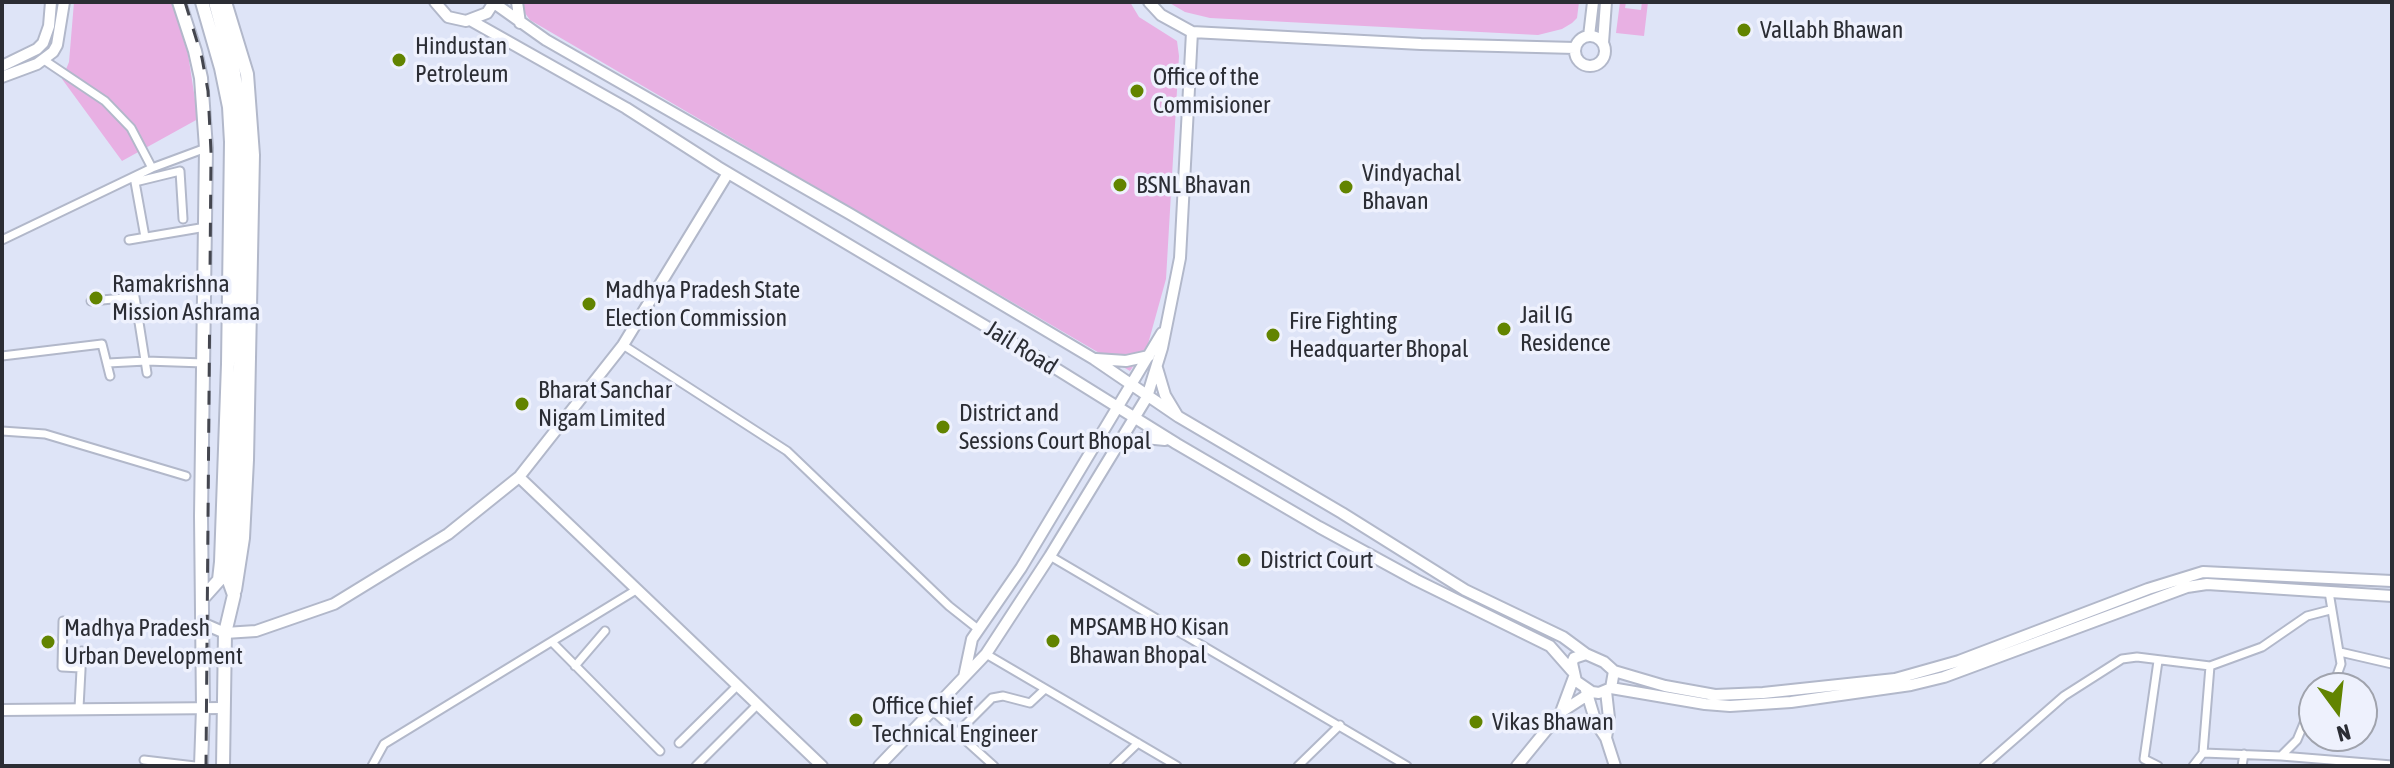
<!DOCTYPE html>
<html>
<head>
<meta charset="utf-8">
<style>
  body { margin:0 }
  #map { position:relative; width:2394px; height:768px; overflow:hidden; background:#dee4f7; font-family:"Asap Condensed",sans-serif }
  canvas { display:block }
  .frame { position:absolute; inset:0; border:4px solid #2b2d34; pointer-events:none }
  .north { position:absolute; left:2298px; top:672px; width:80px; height:80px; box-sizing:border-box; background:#eef1fd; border:2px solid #a0a3ad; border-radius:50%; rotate:165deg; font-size:22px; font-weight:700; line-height:32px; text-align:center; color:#2b2d34 }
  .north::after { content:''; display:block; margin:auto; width:28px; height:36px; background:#628400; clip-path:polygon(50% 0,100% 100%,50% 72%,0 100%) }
</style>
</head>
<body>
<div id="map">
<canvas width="2394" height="768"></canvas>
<div class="frame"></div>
<div class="north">N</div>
</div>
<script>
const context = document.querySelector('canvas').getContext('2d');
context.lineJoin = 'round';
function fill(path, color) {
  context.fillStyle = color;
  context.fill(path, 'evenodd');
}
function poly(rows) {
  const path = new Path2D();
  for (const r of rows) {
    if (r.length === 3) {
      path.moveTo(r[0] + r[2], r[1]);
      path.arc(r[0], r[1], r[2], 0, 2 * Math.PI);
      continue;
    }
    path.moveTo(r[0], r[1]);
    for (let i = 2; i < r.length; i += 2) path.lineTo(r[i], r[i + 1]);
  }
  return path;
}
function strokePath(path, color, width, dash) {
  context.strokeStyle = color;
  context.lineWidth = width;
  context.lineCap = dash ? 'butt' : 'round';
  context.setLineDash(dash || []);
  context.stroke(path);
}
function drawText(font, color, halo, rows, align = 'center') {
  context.font = font + ' "Asap Condensed",sans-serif';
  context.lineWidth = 7;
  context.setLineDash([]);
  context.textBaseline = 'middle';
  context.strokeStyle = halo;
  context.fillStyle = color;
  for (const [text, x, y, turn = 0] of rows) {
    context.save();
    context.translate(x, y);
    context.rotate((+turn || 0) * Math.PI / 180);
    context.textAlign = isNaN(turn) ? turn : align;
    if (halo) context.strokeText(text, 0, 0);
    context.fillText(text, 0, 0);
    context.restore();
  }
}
const green = poly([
  [74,2,172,2,188,54,198,119,122,161,62,79,69,62],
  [517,2,1130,2,1139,17,1177,41,1179,56,1166,279,1148,344,1130,371,530,20],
  [1168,2,1579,2,1577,18,1572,23,1562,29,1538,35,1210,18,1185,12],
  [1620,2,1626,2,1625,8,1641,10,1642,2,1648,2,1644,36,1616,33]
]);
const street = poly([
  [44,60,105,101,131,128,152,168],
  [145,237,135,182,180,171,183,219],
  [2,240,152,168,206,148],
  [129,240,206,227],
  [91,301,135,297,147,373],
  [623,345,787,451,949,606,978,629],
  [2,356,102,344,110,376],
  [108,363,146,361,204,363],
  [2,431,45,434,186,476],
  [1050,556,1407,766],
  [63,621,62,667,81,668],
  [552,642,660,751],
  [2340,652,2392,664],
  [986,654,1177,766],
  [2158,661,2144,759,2158,766],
  [575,666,605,631],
  [2324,688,2336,678,2341,664,2329,592],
  [79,708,82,651],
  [933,711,994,766],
  [957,733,992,698,1003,696,1030,703,1045,689],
  [679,743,737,686],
  [2203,753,2210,666],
  [2282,755,2297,740,2314,699],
  [144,760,195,766],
  [372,766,384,744,636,590],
  [696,766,757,705],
  [1114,766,1138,743],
  [1298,766,1340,725],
  [1984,766,2064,696,2122,659,2137,657,2210,666,2262,647,2307,616,2330,610],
  [2193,766,2203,753,2281,756,2392,765],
  [2242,766,2244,754]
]);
const secondary = poly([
  [435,2,448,17,466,21,487,13,494,2],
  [517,2,520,23],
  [1149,2,1161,15,1192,32,1421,44,1575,48],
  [494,3,546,40,850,214,1094,359,1179,417,1342,513,1465,590,1563,637,1586,654],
  [470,20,626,108,718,167,1034,355,1177,444,1319,527,1416,580,1550,646,1572,671],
  [1590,51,15],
  [1589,36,1593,2],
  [1603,43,1606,2],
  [2,66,37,49,43,43,49,26,51,2],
  [2,77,37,64,53,52,57,45,64,2],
  [1096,359,1126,361,1149,356],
  [1157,368,1165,395,1177,415],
  [1117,446,1145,438,1165,440],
  [519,477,822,766],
  [202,623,225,633,256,631,334,604,448,534,519,477,623,345,728,173],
  [1586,654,1604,662,1614,671,1611,688,1599,693,1592,692,1576,681,1572,663,1574,658,1586,654],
  [1614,671,1665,686,1715,695,1763,693,1895,679,1959,661,2148,589,2203,572,2392,581],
  [964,677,972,639,1021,568,1162,333],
  [1611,688,1705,704,1730,706,1791,702,1911,685,1944,677,2187,587,2207,584,2392,596],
  [1586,690,1596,723,1606,738,1615,766],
  [2,710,223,708],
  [1561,712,1574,677],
  [1606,738,1609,718,1606,691],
  [879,766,986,654,1050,556,1147,397,1162,348,1180,258,1192,32],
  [1517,766,1561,712,1592,692]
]);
const primary = poly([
  [179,2,195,51,201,78,206,148,201,516,203,708,201,766],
  [215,2,234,73,240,112,242,163,240,367,229,581,234,595,225,633,223,766],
  [225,2,247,74,253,155,247,460,243,538,235,590],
  [202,599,219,580,221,562,228,364,231,142,229,107,221,68,202,2]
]);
const rail = poly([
  [185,2,202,58,208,91,211,152,206,766]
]);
const markers = [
  [1744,30,8,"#628400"],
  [399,60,8,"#628400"],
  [1137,91,8,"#628400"],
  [1120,185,8,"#628400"],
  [1346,187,8,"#628400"],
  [96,298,8,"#628400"],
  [589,304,8,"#628400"],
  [1504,329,8,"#628400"],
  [1273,335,8,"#628400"],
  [522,404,8,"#628400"],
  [943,427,8,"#628400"],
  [1244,560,8,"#628400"],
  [1053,641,8,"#628400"],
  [48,642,8,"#628400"],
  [856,720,8,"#628400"],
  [1476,722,8,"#628400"]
];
const poiNames = [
  ["Vallabh Bhawan",1760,30],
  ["Hindustan",415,46],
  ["Petroleum",415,74],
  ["Office of the",1153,77],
  ["Commisioner",1153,105],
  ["Vindyachal",1362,173],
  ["Bhavan",1362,201],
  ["BSNL Bhavan",1136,185],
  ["Ramakrishna",112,284],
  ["Mission Ashrama",112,312],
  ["Madhya Pradesh State",605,290],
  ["Election Commission",605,318],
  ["Jail IG",1520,315],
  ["Residence",1520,343],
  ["Fire Fighting",1289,321],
  ["Headquarter Bhopal",1289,349],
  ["Bharat Sanchar",538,390],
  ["Nigam Limited",538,418],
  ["District and",959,413],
  ["Sessions Court Bhopal",959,441],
  ["District Court",1260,560],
  ["MPSAMB HO Kisan",1069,627],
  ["Bhawan Bhopal",1069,655],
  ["Madhya Pradesh",64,628],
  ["Urban Development",64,656],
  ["Office Chief",872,706],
  ["Technical Engineer",872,734],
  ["Vikas Bhawan",1492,722]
];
const streetNames = [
  ["Jail Road",1021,348,32]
];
fill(green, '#e8b0e3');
strokePath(street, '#b2b8ca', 11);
strokePath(secondary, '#b2b8ca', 14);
strokePath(primary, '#b2b8ca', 16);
strokePath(street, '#fff', 7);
strokePath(secondary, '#fff', 10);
strokePath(primary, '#fff', 12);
strokePath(rail, '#44464f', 3, [14, 14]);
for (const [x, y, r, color] of markers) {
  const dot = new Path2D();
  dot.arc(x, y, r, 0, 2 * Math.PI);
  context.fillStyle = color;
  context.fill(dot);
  strokePath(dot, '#eef1fd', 3);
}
drawText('24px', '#2b2d34', '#eef1fd', poiNames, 'left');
drawText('24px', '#2b2d34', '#eef1fd', streetNames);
</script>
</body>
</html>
